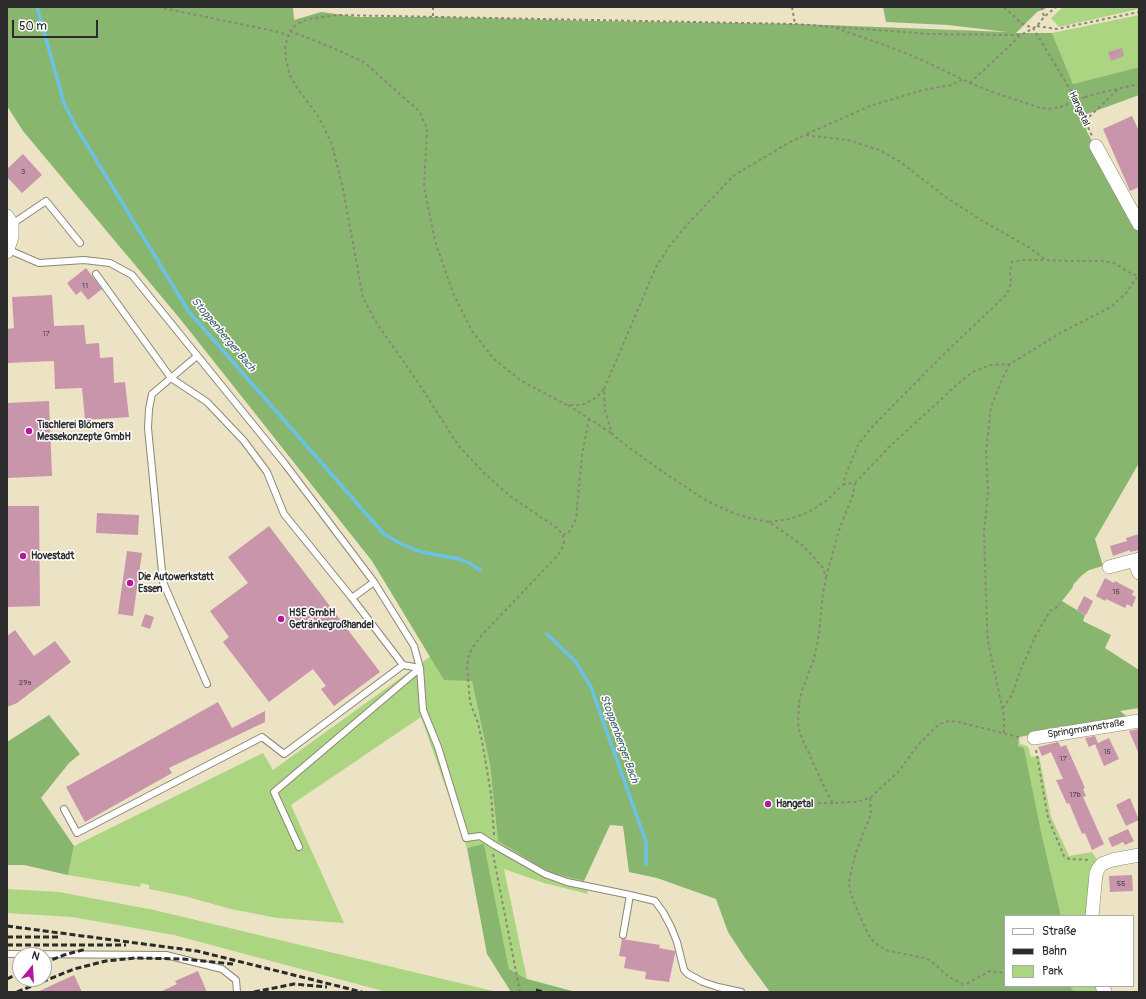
<!DOCTYPE html>
<html>
<head>
<meta charset="utf-8">
<style>
  body { margin:0 }
  #map { position:relative; width:1146px; height:999px; overflow:hidden; background:#ebe3c3; font-family:Pangolin,sans-serif }
  canvas { display:block }
  .frame { position:absolute; inset:0; border:8px solid #2b2b2b; pointer-events:none }
  .legend { position:absolute; left:1004px; top:915px; width:130px; height:72px; box-sizing:border-box; background:#fff; border:1px solid #aaa; margin:0; padding:5px 7px; list-style:none; font-size:12px; color:#2b2b2b }
  .legend li { display:flex; align-items:center; gap:8px; height:20px }
  .legend b { width:20px; border:1px solid #aaa }
  .north { position:absolute; left:12px; top:947px; width:40px; height:40px; box-sizing:border-box; background:#fff; border:1px solid #aaa; border-radius:50%; rotate:18deg; font-size:11px; font-weight:700; line-height:16px; text-align:center; color:#2b2b2b }
  .north::after { content:''; display:block; margin:auto; width:14px; height:18px; background:#b5179e; clip-path:polygon(50% 0,100% 100%,50% 72%,0 100%) }
  .scale { position:absolute; left:12px; top:20px; width:86px; height:18px; box-sizing:border-box; border:2px solid #2b2b2b; border-top:0; padding-left:5px; font-size:12px; line-height:14px; white-space:nowrap; color:#2b2b2b; -webkit-text-stroke:3px #fff; paint-order:stroke }
</style>
</head>
<body>
<div id="map">
<canvas width="1146" height="999"></canvas>
<div class="frame"></div>
<ul class="legend">
<li><b style="height:5px;background:#fff"></b>Straße</li>
<li><b style="height:5px;background:#2b2b2b"></b>Bahn</li>
<li><b style="height:11px;background:#abd580"></b>Park</li>
</ul>
<div class="north">N</div>
<div class="scale">50 m</div>
</div>
<script>
const context = document.querySelector('canvas').getContext('2d');
context.lineJoin = 'round';
function fill(path, color) {
  context.fillStyle = color;
  context.fill(path, 'evenodd');
}
function poly(rows) {
  const path = new Path2D();
  for (const r of rows) {
    path.moveTo(r[0], r[1]);
    for (let i = 2; i < r.length; i += 2) path.lineTo(r[i], r[i + 1]);
  }
  return path;
}
function strokePath(path, color, width, dash) {
  context.strokeStyle = color;
  context.lineWidth = width;
  context.lineCap = dash ? 'butt' : 'round';
  context.setLineDash(dash || []);
  context.stroke(path);
}
function drawText(font, color, halo, rows, align = 'center') {
  context.font = font + ' Pangolin,sans-serif';
  context.lineWidth = 3;
  context.setLineDash([]);
  context.textBaseline = 'middle';
  context.strokeStyle = halo;
  context.fillStyle = color;
  for (const [text, x, y, turn = 0] of rows) {
    context.save();
    context.translate(x, y);
    context.rotate((+turn || 0) * Math.PI / 180);
    context.textAlign = isNaN(turn) ? turn : align;
    if (halo) context.strokeText(text, 0, 0);
    context.fillText(text, 0, 0);
    context.restore();
  }
}
const green = poly([
  [1063,7,1139,7,1139,9,1059,27,1051,18],
  [1139,15,1139,67,1073,84,1052,33],
  [431,656,444,680,472,680,490,765,498,841,537,865,552,872,584,881,588,894,544,883,504,869,527,979,509,969,484,845,467,848,421,717,291,805,344,923,277,918,231,909,184,896,149,889,149,885,141,883,140,887,68,875,74,846,263,753,273,770],
  [1019,736,1020,744,1027,746,1029,749,1031,757,1039,756,1051,817,1069,856,1092,852,1100,864,1091,916,1061,916,1042,836,1024,749,1018,746],
  [7,889,59,892,154,910,493,991,387,992,174,935,72,917,7,913],
  [1070,986,1100,986,1098,991,1093,992,1074,992]
]);
const forest = poly([
  [7,7,293,7,294,20,321,12,357,17,435,17,597,21,800,24,1007,32,948,25,886,22,883,7,1049,7,1037,12,1016,33,1052,33,1073,84,1139,67,1139,95,1082,116,1087,132,1139,226,1139,463,1095,539,1103,566,1089,570,1081,576,1073,585,1073,587,1062,601,1085,615,1083,621,1111,635,1105,648,1139,670,1139,708,1120,711,1129,718,1019,737,1018,746,1024,748,1042,836,1061,916,1005,916,1005,986,1070,986,1074,992,770,992,745,958,728,932,716,899,657,878,629,872,623,826,610,825,584,881,552,873,537,865,498,841,490,765,472,681,444,680,372,561,181,320,23,131,7,106],
  [49,715,80,754,69,763,41,798,74,846,68,875,24,865,7,865,7,742],
  [484,844,509,969,527,979,576,992,511,992,487,954,467,848]
]);
const stream = poly([
  [37,7,64,103,76,127,189,312,384,534,401,544,421,552,459,559,469,563,480,570],
  [547,634,575,661,591,687,646,842,646,864]
]);
const building = poly([
  [1122,48,1124,56,1111,61,1108,52],
  [1132,116,1139,131,1139,187,1130,191,1103,129],
  [23,154,42,175,22,193,7,177,7,169],
  [86,268,102,289,88,300,81,291,76,295,67,283],
  [52,295,54,326,84,325,86,344,99,343,100,358,113,357,114,383,125,382,129,417,85,420,82,388,55,389,54,361,7,363,7,329,14,328,12,297],
  [49,401,52,476,7,478,7,403],
  [7,506,39,506,40,606,7,607],
  [97,513,139,515,138,535,96,533],
  [269,526,380,672,334,706,321,689,326,686,313,669,269,702,223,642,229,637,210,611,248,583,228,557],
  [1139,534,1139,550,1130,552,1130,550,1113,556,1110,546,1127,541,1126,538],
  [127,551,142,553,133,616,118,614],
  [1105,578,1114,583,1115,581,1134,591,1132,595,1136,597,1132,607,1127,604,1125,608,1106,599,1105,601,1096,596],
  [1084,596,1093,601,1086,615,1077,610],
  [145,614,154,617,150,629,141,626],
  [15,630,34,656,55,641,71,662,17,703,7,707,7,636],
  [218,702,232,728,265,711,265,722,169,768,172,773,85,822,66,787],
  [1139,729,1139,754,1129,731],
  [1095,736,1098,743,1109,738,1119,759,1104,766,1095,744,1089,747,1085,738],
  [1058,742,1061,747,1066,745,1085,788,1083,789,1086,796,1083,797,1104,844,1092,850,1085,833,1082,834,1069,803,1067,804,1056,780,1063,779,1051,752,1042,756,1038,747],
  [1130,798,1139,820,1126,826,1116,805],
  [1128,829,1134,841,1125,845,1123,842,1112,847,1108,838],
  [1132,875,1133,891,1110,892,1109,876],
  [622,939,660,945,659,948,675,951,675,954,669,982,645,979,646,972,624,968,626,957,619,956],
  [198,971,207,992,160,992,177,984,175,981],
  [74,975,82,992,37,992]
]);
const path = poly([
  [158,7,274,31,288,35],
  [433,7,433,18],
  [792,7,795,24],
  [1004,7,1021,23,1033,28,1073,94,1092,136],
  [1042,7,1044,17],
  [1037,26,1057,29,1139,12],
  [836,28,890,47,922,60,970,83,995,93,1041,108,1049,109,1060,107],
  [290,31,333,48,364,62,419,111,427,128,424,187,435,241,453,293,472,331,494,359,520,380,567,405,582,405,597,397,604,389,605,411,612,434,627,446,663,472,707,501,731,512,749,518,769,522,802,545,810,553,823,568,826,579,823,592,819,634,814,659,802,690,799,703,798,723,800,734,827,793,833,803,855,802,870,798,899,771,917,746,939,724,949,721,959,722,1022,738],
  [970,83,1020,36],
  [1085,97,1103,92,1139,84],
  [1085,121,1118,89],
  [807,134,870,106,923,90,951,85,962,80],
  [604,389,656,267,669,247,685,227,733,176,790,142,805,135,848,140,879,150,899,161,947,198,981,220,1030,248,1046,260,1069,261,1103,261,1114,263,1130,273,1138,276,1139,275],
  [568,405,611,433],
  [855,483,888,448,960,382,973,372,990,365,1010,364,1062,332,1111,307,1127,292,1137,277],
  [769,522,790,519,809,512,826,501,844,484,845,476,858,445,871,428,946,352,1007,294,1011,283,1010,273,1011,266,1012,262,1022,260,1045,260],
  [563,535,570,531,576,519,582,455,589,418],
  [826,577,840,527,853,495,855,483,844,484],
  [1003,708,1012,695,1020,671,1036,635,1050,611,1056,608,1060,603],
  [1004,733,1004,716,988,642,987,625,984,533,988,491,986,452,991,407,1003,377,1010,364],
  [1036,750,1048,818,1064,856,1069,859,1090,860],
  [870,798,871,812,869,820,865,828,855,855,849,882,850,891,855,905,868,934,873,941,885,950,924,958,930,960,949,977,963,984,968,983,990,971,1005,973],
  [776,804,833,803],
  [494,835,491,794,482,741,478,723,470,702,467,666,469,655,473,647,482,635,558,555,564,544,563,535,557,528,510,496,484,473,458,445,421,387,376,322,363,298,342,184,331,142,318,116,295,85,290,75,286,60,285,46,290,31,297,24,308,19,337,15,795,24,931,34,1021,35,1037,26,1044,17,1056,7],
  [493,854,520,992]
]);
const lane = poly([
  [12,224,46,201,80,243],
  [9,250,39,263,84,260,110,263,132,275,285,464,374,582,414,646,420,668,423,710,438,747,466,838,480,836,494,845,545,874,567,882,630,895,655,901,663,912,671,927,677,942,684,970,688,974,703,982,718,987,741,992],
  [96,274,171,378,207,402,244,441,267,472,284,514,352,598,403,665,420,668],
  [197,356,152,394,149,409,148,428,163,582,207,684],
  [352,598,374,582],
  [64,809,77,833,262,737,284,754,403,665],
  [299,847,274,792,420,668],
  [623,935,630,895],
  [7,954,166,955,222,969,236,980,237,992]
]);
const street = poly([
  [1096,146,1139,224],
  [7,216,12,224,12,237,7,252],
  [1134,561,1139,573],
  [1109,567,1139,559],
  [1034,738,1139,721],
  [1092,916,1096,874,1098,869,1102,864,1112,860,1139,855],
  [1102,986,1105,992]
]);
const rail = poly([
  [7,926,197,951,362,992],
  [7,937,60,937],
  [7,945,126,945],
  [44,963,64,955,86,949],
  [7,979,20,973],
  [536,990,543,992],
  [17,992,74,969,106,961,135,958,183,959,233,964],
  [254,992,294,984,327,987]
]);
const pathBridge = poly([
  [1060,107,1085,97]
]);
const markers = [
  [29,431,4,"#b5179e"],
  [23,556,4,"#b5179e"],
  [130,583,4,"#b5179e"],
  [281,619,4,"#b5179e"],
  [768,804,4,"#b5179e"]
];
const numberNames = [
  ["3",23,172],
  ["11",85,286],
  ["17",46,334],
  ["15",1116,592],
  ["29a",25,683],
  ["15",1107,752],
  ["17",1063,759],
  ["17b",1075,795],
  ["55",1121,884]
];
const streetNames = [
  ["Hangetal",1079,109,65],
  ["Springmannstraße",1086,729,-9]
];
const poiNames = [
  ["Tischlerei Blömers",37,425],
  ["Messekonzepte GmbH",37,437],
  ["Hovestadt",31,556],
  ["Die Autowerkstatt",138,577],
  ["Essen",138,589],
  ["HSE GmbH",289,613],
  ["Getränkegroßhandel",289,625],
  ["Hangetal",776,804]
];
const waterNames = [
  ["Stoppenberger Bach",223,335,50],
  ["Stoppenberger Bach",619,739,70]
];
fill(green, '#abd580');
fill(forest, '#88b66e');
strokePath(stream, '#6ac2e7', 3.5);
fill(building, '#c895ab');
strokePath(lane, '#8b8777', 8);
strokePath(street, '#8b8777', 14);
strokePath(path, '#8b8777', 2, [3, 3]);
strokePath(lane, '#fff', 6);
strokePath(street, '#fff', 13);
strokePath(rail, '#2b2b2b', 3, [6, 3]);
strokePath(pathBridge, '#8b8777', 2, [3, 3]);
for (const [x, y, r, color] of markers) {
  const dot = new Path2D();
  dot.arc(x, y, r, 0, 2 * Math.PI);
  context.fillStyle = color;
  context.fill(dot);
  strokePath(dot, '#fff', 1.5);
}
drawText('8px', '#52464b', null, numberNames);
drawText('10px', '#2b2b2b', '#fff', streetNames);
drawText('bold 10px', '#2b2b2b', '#fff', poiNames, 'left');
drawText('italic 11px', '#41606d', '#fff', waterNames);
</script>
</body>
</html>
